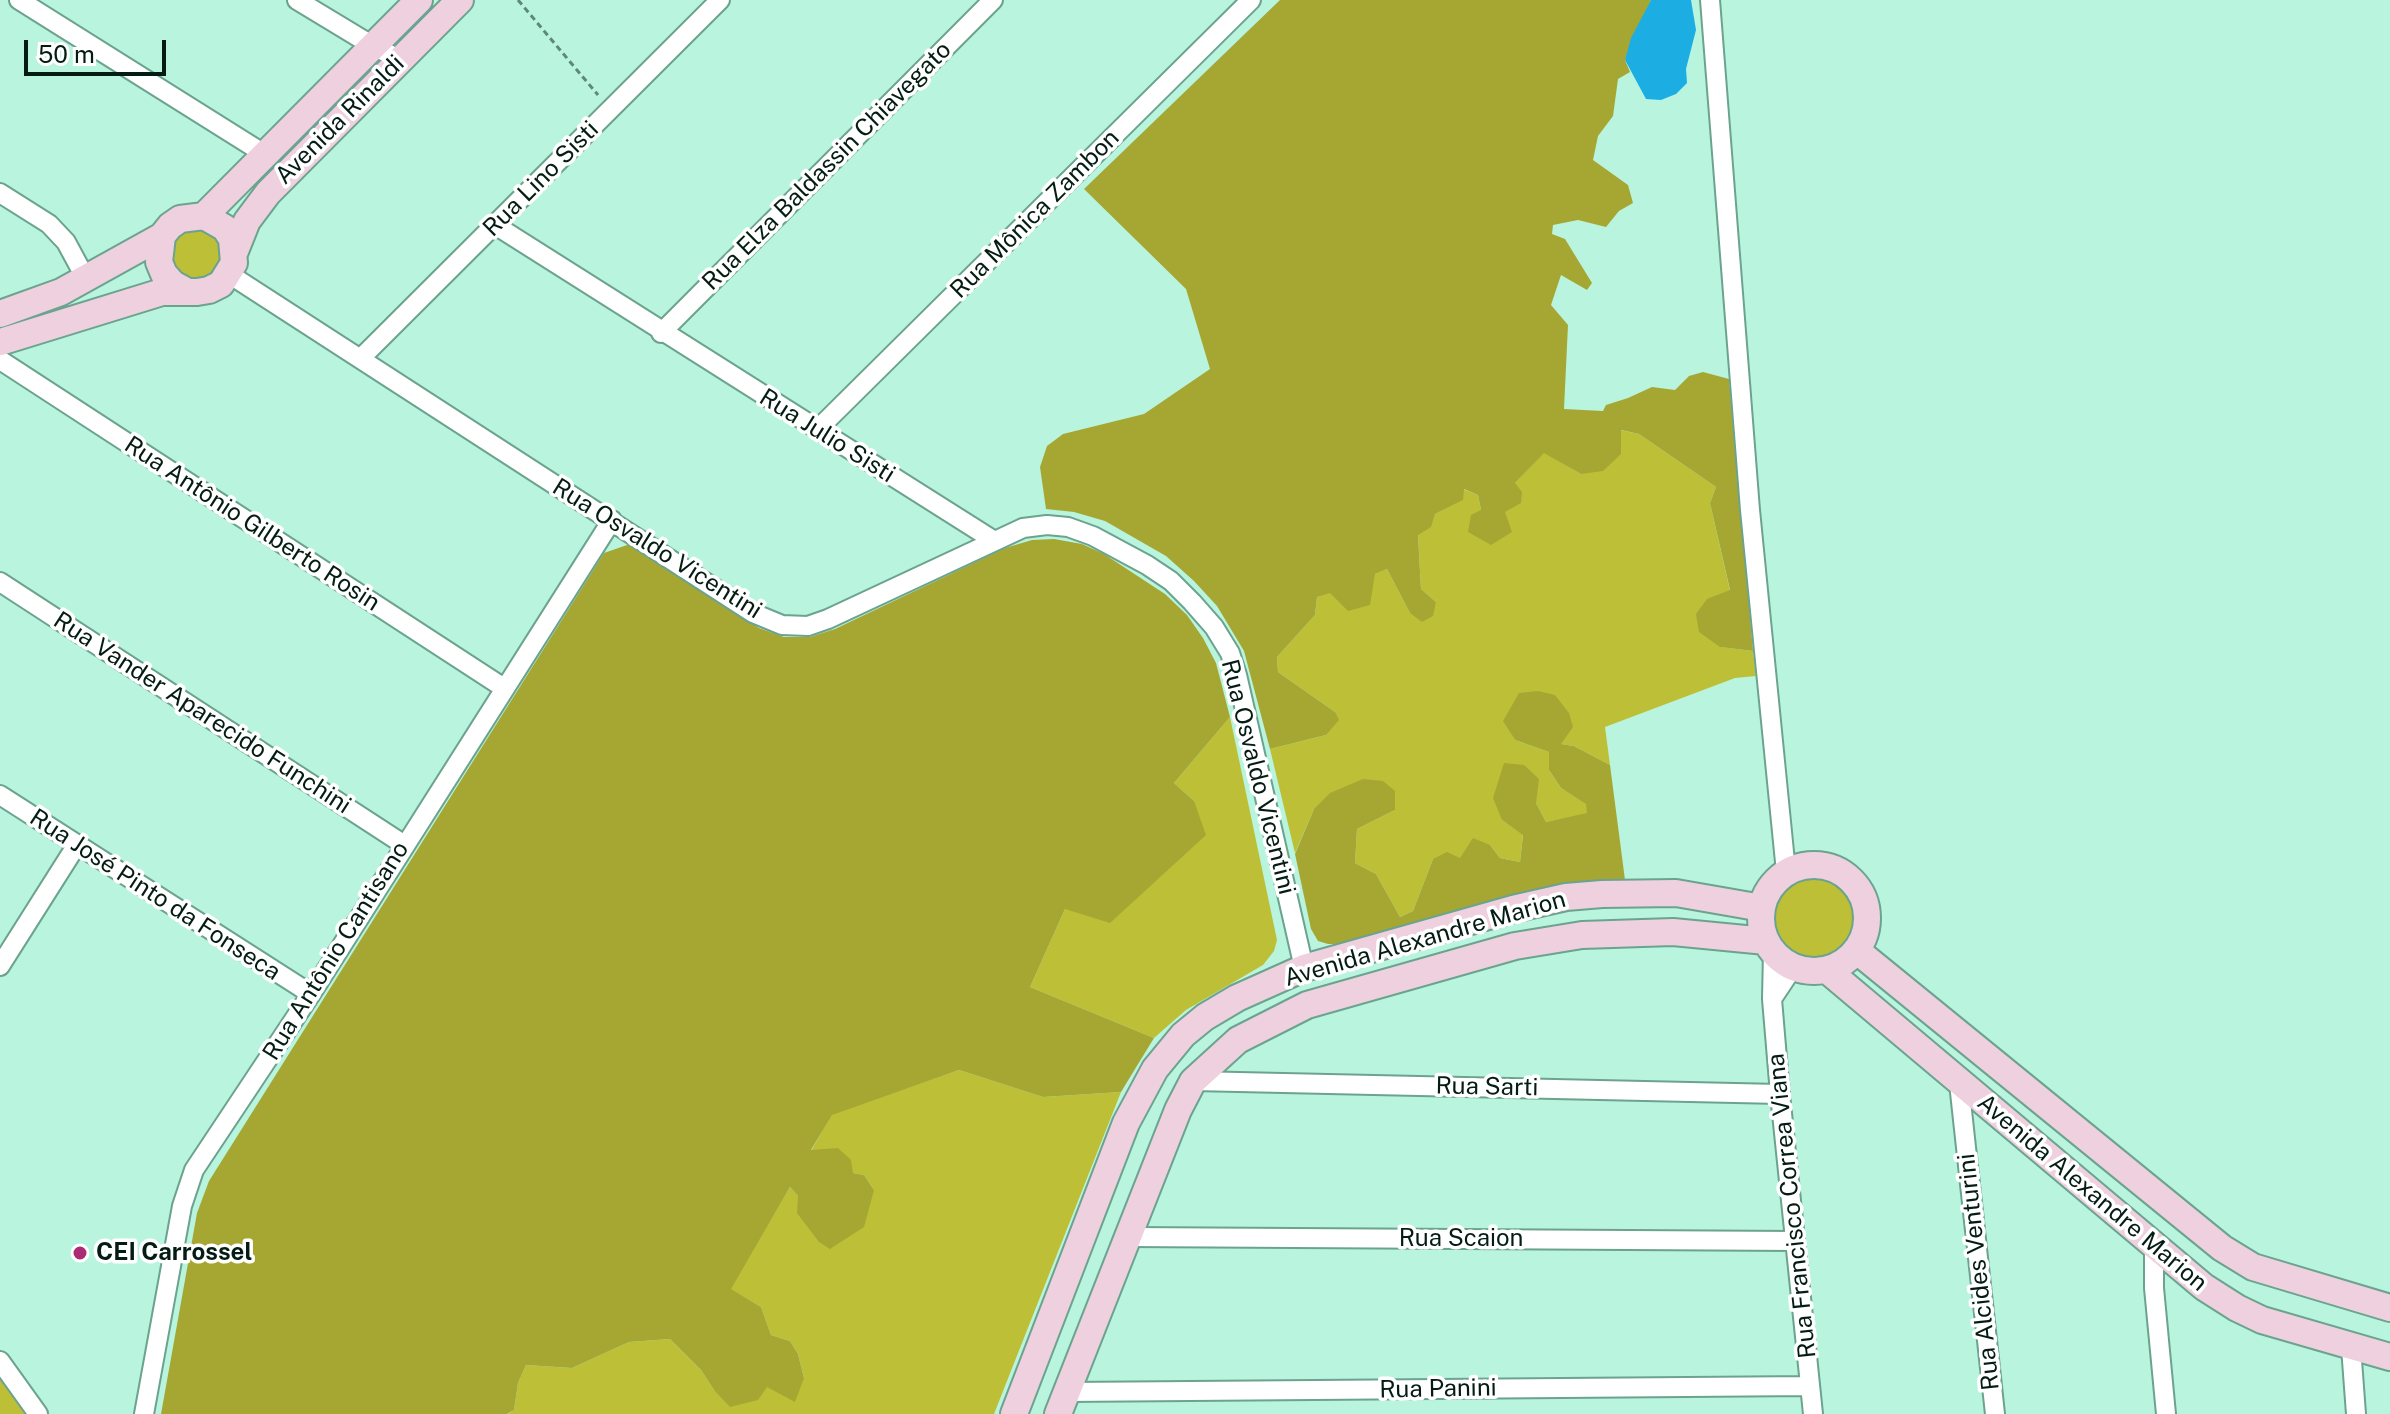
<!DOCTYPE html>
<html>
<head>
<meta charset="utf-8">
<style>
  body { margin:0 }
  #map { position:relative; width:2390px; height:1414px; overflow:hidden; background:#b9f4de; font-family:"Public Sans",sans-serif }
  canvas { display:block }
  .scale { position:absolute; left:24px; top:40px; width:142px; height:36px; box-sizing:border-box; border:4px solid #041c14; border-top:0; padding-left:10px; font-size:24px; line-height:28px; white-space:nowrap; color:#041c14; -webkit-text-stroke:6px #fff; paint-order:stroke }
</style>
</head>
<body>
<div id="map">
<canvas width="2390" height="1414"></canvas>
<div class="scale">50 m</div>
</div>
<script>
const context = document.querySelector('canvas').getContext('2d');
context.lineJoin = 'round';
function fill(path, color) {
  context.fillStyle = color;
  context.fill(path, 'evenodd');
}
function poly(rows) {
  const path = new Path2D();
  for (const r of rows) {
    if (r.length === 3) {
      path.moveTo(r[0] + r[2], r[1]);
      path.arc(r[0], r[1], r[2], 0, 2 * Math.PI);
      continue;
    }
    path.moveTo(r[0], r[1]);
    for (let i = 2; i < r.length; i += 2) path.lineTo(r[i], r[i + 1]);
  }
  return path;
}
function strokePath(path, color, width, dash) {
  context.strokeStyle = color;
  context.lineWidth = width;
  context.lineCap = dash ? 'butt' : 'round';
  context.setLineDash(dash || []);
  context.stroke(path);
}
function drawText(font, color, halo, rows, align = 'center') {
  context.font = font + ' "Public Sans",sans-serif';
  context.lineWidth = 7;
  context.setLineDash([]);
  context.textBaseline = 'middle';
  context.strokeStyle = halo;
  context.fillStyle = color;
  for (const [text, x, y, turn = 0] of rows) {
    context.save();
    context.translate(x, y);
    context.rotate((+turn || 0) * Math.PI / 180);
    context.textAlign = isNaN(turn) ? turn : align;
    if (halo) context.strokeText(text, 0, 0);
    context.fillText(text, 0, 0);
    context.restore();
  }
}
const green = poly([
  [197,254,26],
  [1620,430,1639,434,1716,487,1710,503,1730,591,1721,647,1753,651,1756,676,1735,678,1605,727,1610,765,1574,746,1560,744,1519,694,1504,721,1515,740,1549,752,1549,770,1561,788,1587,804,1587,814,1546,822,1536,803,1502,820,1523,834,1520,862,1500,858,1490,845,1460,858,1433,859,1413,911,1400,917,1376,874,1355,863,1357,829,1395,810,1314,809,1295,853,1270,749,1326,735,1335,712,1278,672,1277,657,1315,615,1317,597,1387,569,1410,613,1436,602,1421,589,1418,534,1435,514,1462,500,1463,489,1478,495,1481,510,1505,512,1515,483,1544,452,1581,474],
  [1230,717,1277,940,1274,951,1263,965,1186,1010,1154,1038,1030,987,1065,909,1194,801,1174,783],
  [1813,918,43],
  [959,1070,1043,1097,1121,1092,994,1414,508,1414,514,1410,518,1383,526,1365,572,1368,629,1342,670,1339,701,1370,714,1390,767,1387,804,1378,798,1354,790,1341,771,1335,761,1307,730,1289,790,1187,798,1196,874,1190,864,1175,853,1173,811,1151,832,1114],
  [0,1379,25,1414,0,1414]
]);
const forest = poly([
  [1280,0,1651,0,1625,60,1630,72,1618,79,1613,116,1598,136,1593,160,1628,185,1633,203,1619,211,1606,227,1578,220,1553,225,1552,234,1565,239,1592,283,1587,290,1561,275,1551,305,1568,325,1564,409,1603,411,1606,405,1628,398,1652,387,1675,390,1689,376,1703,372,1729,379,1753,651,1720,647,1699,632,1696,614,1707,599,1730,590,1710,503,1716,487,1639,434,1621,430,1621,454,1603,471,1581,474,1544,453,1515,483,1522,492,1521,503,1505,512,1512,532,1491,545,1468,532,1471,515,1481,510,1478,495,1464,489,1463,500,1435,514,1431,527,1418,535,1421,589,1436,602,1433,616,1422,622,1410,613,1387,569,1375,574,1370,605,1348,611,1330,593,1317,597,1315,615,1277,657,1278,672,1335,712,1339,720,1326,735,1270,749,1244,651,1217,606,1194,581,1166,556,1105,521,1074,512,1046,509,1040,467,1047,446,1063,434,1144,414,1210,369,1186,289,1084,189],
  [1054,539,1082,544,1104,554,1165,594,1187,615,1203,638,1216,663,1230,717,1174,783,1194,801,1206,835,1110,923,1065,909,1030,987,1154,1038,1121,1092,1043,1097,959,1070,832,1115,811,1150,838,1148,851,1160,853,1173,864,1175,874,1190,864,1227,830,1249,819,1242,797,1213,798,1196,790,1187,731,1289,761,1307,771,1335,790,1341,798,1354,804,1378,795,1402,767,1387,758,1400,730,1407,714,1390,701,1370,670,1339,629,1342,572,1368,526,1365,518,1383,514,1410,507,1414,161,1414,197,1213,209,1181,604,553,630,544,759,628,784,637,810,637,835,629,1005,548,1032,540],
  [1538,691,1555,695,1569,713,1573,727,1561,744,1574,746,1610,765,1625,880,1576,885,1509,898,1342,944,1328,944,1318,941,1311,929,1295,854,1314,809,1330,793,1363,779,1383,781,1395,791,1395,810,1357,829,1355,863,1376,874,1400,917,1413,911,1433,859,1447,852,1460,858,1473,838,1490,845,1500,858,1520,862,1523,835,1502,820,1493,798,1504,763,1524,765,1539,779,1536,803,1546,822,1587,813,1586,804,1561,788,1549,770,1549,752,1515,740,1503,721,1519,693]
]);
const water = poly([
  [1651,0,1691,0,1696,30,1686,69,1687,83,1676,94,1661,100,1646,99,1625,60,1631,38]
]);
const path = poly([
  [518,0,598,95]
]);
const street = poly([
  [19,0,266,155],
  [297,0,373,46,399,59],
  [1710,0,1750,510,1786,872],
  [0,193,49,224,66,242,86,279],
  [495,225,993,540],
  [229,274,753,613,782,625,808,626,828,619,1023,528,1047,525,1068,527,1093,536,1147,565,1171,581,1192,602,1214,627,1230,653,1237,675,1304,968],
  [661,333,993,0],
  [361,358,720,0],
  [0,360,504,688],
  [818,429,1251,0],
  [0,582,403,844],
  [0,795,311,994],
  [1773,951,1772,999,1780,1094,1813,1414],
  [0,966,76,846],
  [1772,999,1794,966],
  [1193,1081,1780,1094],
  [1959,1083,1995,1414],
  [1127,1237,1795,1241],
  [2154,1247,2154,1288,2166,1414],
  [2351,1347,2356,1414],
  [0,1361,38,1414],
  [1066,1392,1810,1386],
  [144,1414,182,1206,194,1170,311,994,612,520]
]);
const secondary = poly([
  [204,216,419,0],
  [235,251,247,221,268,193,460,0],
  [0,314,61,292,162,236],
  [0,342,162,292,197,292,209,290,221,284,234,263,232,239,225,228,204,216,180,219,170,226,162,236,159,262,164,274,173,284,184,290],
  [1814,918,53],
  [1856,950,2222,1248,2253,1267,2390,1308],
  [1827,970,2204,1287,2237,1308,2262,1320,2390,1357],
  [1014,1414,1126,1123,1155,1069,1183,1035,1205,1017,1237,998,1304,968,1513,909,1566,897,1602,894,1676,893,1762,908],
  [1058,1414,1178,1110,1193,1081,1238,1040,1307,1005,1515,946,1582,935,1673,932,1766,941]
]);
const markers = [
  [80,1253,8,"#ad2a76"]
];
const streetNames = [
  ["Avenida Rinaldi",340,120,-45],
  ["Rua Elza Baldassin Chiavegato",827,166,-45],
  ["Rua Lino Sisti",541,179,-45],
  ["Rua Mônica Zambon",1035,214,-45],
  ["Rua Julio Sisti",827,436,32],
  ["Rua Antônio Gilberto Rosin",252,524,33],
  ["Rua Osvaldo Vicentini",657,549,32],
  ["Rua Vander Aparecido Funchini",202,713,33],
  ["Rua Osvaldo Vicentini",1258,777,76],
  ["Rua José Pinto da Fonseca",155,895,33],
  ["Avenida Alexandre Marion",1425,939,-16],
  ["Rua Antônio Cantisano",336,951,-58],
  ["Rua Sarti",1487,1087,1],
  ["Avenida Alexandre Marion",2092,1193,40],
  ["Rua Francisco Correa Viana",1792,1206,-96],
  ["Rua Scaion",1461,1239],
  ["Rua Alcides Venturini",1979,1272,-96],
  ["Rua Panini",1438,1389,-1]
];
const poiNames = [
  ["CEI Carrossel",96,1253]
];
fill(green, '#bdbf37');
fill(forest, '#a6a733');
fill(water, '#1caee3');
strokePath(street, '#6ba38f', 22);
strokePath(secondary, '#6ba38f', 30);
strokePath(path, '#5e8879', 3, [6, 4]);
strokePath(street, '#fff', 18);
strokePath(secondary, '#eed0df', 26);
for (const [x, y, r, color] of markers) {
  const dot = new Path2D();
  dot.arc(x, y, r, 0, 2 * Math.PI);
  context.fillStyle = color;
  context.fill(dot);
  strokePath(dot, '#fff', 3);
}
drawText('24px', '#041c14', '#fff', streetNames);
drawText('bold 24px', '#041c14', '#fff', poiNames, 'left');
</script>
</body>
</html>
